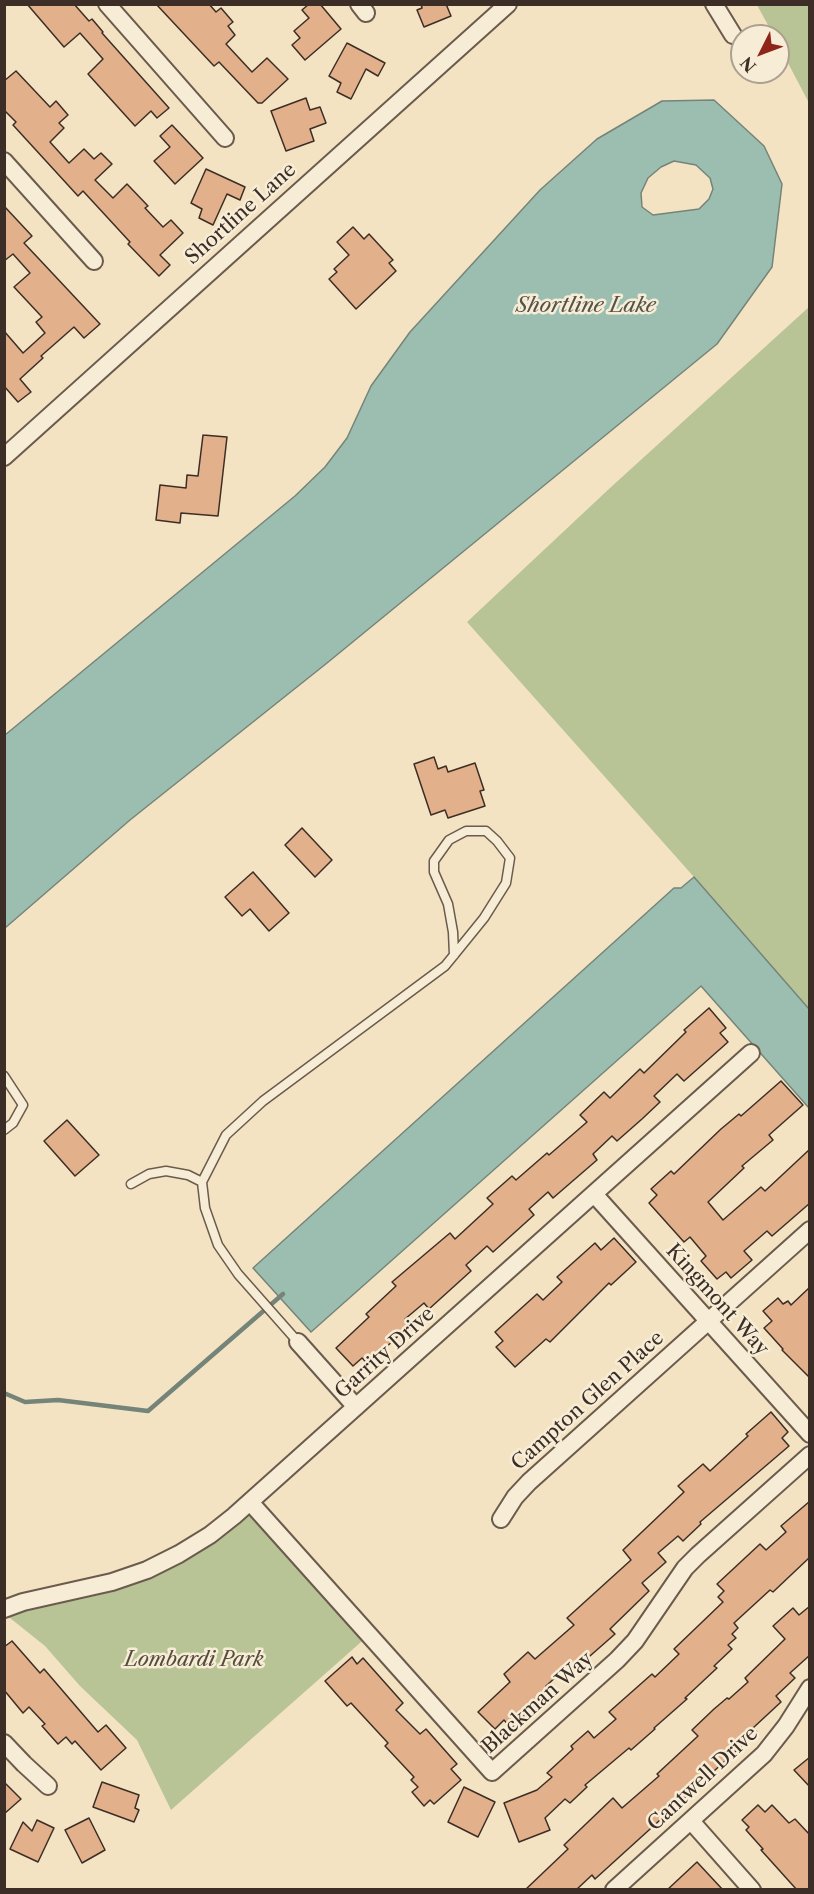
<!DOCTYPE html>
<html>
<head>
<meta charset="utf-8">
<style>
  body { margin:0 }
  #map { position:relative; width:814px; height:1894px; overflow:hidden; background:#f3e3c2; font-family:"Libre Caslon Text",serif }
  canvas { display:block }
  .frame { position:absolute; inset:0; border:6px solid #3c2e26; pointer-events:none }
  .north { position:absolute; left:730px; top:24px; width:60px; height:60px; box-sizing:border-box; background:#f7edd7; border:2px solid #aca190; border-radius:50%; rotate:228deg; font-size:16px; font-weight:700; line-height:24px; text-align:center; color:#3c2e26 }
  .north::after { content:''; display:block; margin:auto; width:21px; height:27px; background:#8f2418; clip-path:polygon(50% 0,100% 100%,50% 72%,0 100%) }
</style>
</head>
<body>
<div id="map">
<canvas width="814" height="1894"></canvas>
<div class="frame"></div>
<div class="north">N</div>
</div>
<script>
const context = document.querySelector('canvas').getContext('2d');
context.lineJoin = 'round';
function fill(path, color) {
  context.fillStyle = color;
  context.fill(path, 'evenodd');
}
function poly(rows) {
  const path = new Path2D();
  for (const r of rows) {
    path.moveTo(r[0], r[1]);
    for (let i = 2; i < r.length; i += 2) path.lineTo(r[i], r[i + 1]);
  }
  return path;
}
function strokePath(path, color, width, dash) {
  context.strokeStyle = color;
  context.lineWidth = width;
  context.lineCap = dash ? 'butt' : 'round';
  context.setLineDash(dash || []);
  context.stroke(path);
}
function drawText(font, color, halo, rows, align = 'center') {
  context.font = font + ' "Libre Caslon Text",serif';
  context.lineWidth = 5;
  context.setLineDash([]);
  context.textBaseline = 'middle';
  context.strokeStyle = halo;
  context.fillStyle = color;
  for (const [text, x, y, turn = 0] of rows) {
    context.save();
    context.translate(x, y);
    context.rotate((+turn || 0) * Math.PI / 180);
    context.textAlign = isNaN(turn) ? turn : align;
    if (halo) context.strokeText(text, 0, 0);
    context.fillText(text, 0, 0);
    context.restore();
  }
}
const green = poly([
  [757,5,809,5,809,103,778,44,778,36,774,36],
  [809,307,809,1009,694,877,467,622,610,488],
  [250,1502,369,1635,171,1810,137,1740,80,1686,45,1646,5,1614,129,1583]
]);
const water = poly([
  [714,100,764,146,782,184,772,267,717,344,327,663,130,820,5,928,5,735,295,496,325,467,347,438,371,386,410,332,540,190,597,139,662,101,714,100],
  [674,161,696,165,710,178,713,189,709,199,699,209,653,215,642,207,641,193,648,178,661,167,674,161],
  [694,877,809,1009,809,1108,701,986,311,1332,253,1268,674,888,681,888,694,877]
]);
const stream = poly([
  [4,1393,25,1402,58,1400,148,1411,283,1294]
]);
const building = poly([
  [27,4,74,4,89,21,92,19,103,32,102,33,169,108,157,118,151,111,135,126,88,74,103,59,80,33,64,47,27,4],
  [156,4,209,4,216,12,221,8,233,22,228,26,235,35,226,44,252,72,267,58,288,79,262,103,258,103,219,62,214,66,156,4],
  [309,4,320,4,341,29,305,60,292,45,300,38,294,31,309,18,302,10,309,4],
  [421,4,446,4,451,16,424,27,417,10,422,8,421,4],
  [347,43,385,63,378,76,366,69,351,99,337,92,341,83,329,76,347,43],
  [16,71,50,107,56,101,68,115,59,123,64,128,50,142,69,163,84,149,94,159,101,153,112,164,95,180,113,198,127,184,148,206,145,208,163,227,171,220,183,233,160,255,170,265,159,276,128,244,130,242,83,191,78,196,13,125,16,122,4,110,4,81,16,71],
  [306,98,310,110,320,107,326,123,310,129,314,141,286,151,271,111,306,98],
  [172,125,203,158,175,184,154,161,170,147,160,136,172,125],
  [206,169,245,187,240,200,227,194,213,225,199,218,202,209,191,203,206,169],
  [4,206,32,236,24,243,100,324,84,338,74,327,41,356,43,358,20,379,31,392,18,402,4,386,4,331,23,353,45,333,36,322,42,317,14,287,30,273,13,254,4,261,4,206],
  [353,227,364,239,369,234,393,260,389,263,396,271,356,309,329,279,337,272,334,269,349,255,337,242,353,227],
  [203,435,227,437,218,516,181,513,180,523,156,520,160,485,186,488,187,475,198,476,203,435],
  [434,757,438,769,446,766,448,772,475,763,484,790,480,791,485,806,448,818,445,810,431,815,414,764,434,757],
  [302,828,332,860,315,877,285,845,302,828],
  [253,872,289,913,269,931,250,909,242,916,225,897,253,872],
  [709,1008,726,1028,720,1033,728,1042,684,1081,677,1074,654,1096,660,1102,642,1119,617,1141,612,1136,593,1154,597,1160,553,1198,548,1192,529,1209,534,1215,493,1252,487,1246,466,1265,471,1271,429,1309,424,1303,405,1319,410,1325,368,1364,362,1358,353,1366,336,1348,369,1317,366,1314,396,1286,392,1282,450,1233,455,1239,493,1204,487,1198,512,1176,516,1180,547,1153,549,1155,587,1122,580,1115,604,1092,610,1098,640,1069,644,1073,686,1032,684,1030,709,1008],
  [781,1081,803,1105,769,1135,773,1140,742,1166,744,1168,708,1202,723,1220,761,1187,765,1191,810,1149,810,1203,772,1236,767,1231,744,1251,752,1260,731,1278,726,1272,717,1279,701,1261,706,1256,690,1237,684,1242,649,1203,657,1195,651,1189,671,1171,674,1174,721,1129,739,1114,741,1116,781,1081],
  [67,1120,99,1155,75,1176,44,1141,67,1120],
  [614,1238,636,1262,611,1285,609,1283,550,1342,546,1339,515,1367,496,1347,503,1341,495,1332,537,1294,543,1300,562,1282,557,1277,595,1243,601,1250,614,1238],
  [810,1287,810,1378,782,1350,783,1349,764,1328,772,1321,763,1311,778,1298,783,1304,788,1301,791,1305,810,1287],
  [771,1412,788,1432,782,1438,789,1446,700,1522,701,1524,683,1541,678,1536,658,1553,666,1562,642,1583,649,1591,610,1629,615,1634,574,1670,569,1665,546,1686,551,1691,511,1728,504,1720,495,1729,478,1712,510,1682,504,1674,528,1652,535,1659,574,1625,567,1618,631,1560,623,1550,684,1492,678,1486,703,1464,710,1471,748,1436,746,1434,771,1412],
  [810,1501,810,1557,773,1592,770,1590,734,1623,738,1628,732,1634,736,1638,728,1645,732,1649,714,1666,717,1668,685,1698,687,1699,654,1728,655,1729,631,1750,629,1748,585,1785,587,1787,570,1803,565,1799,545,1818,550,1830,519,1842,504,1803,537,1790,552,1777,547,1773,573,1749,571,1746,588,1731,594,1738,616,1719,609,1712,652,1674,655,1677,679,1654,674,1649,723,1602,718,1597,724,1591,717,1584,760,1544,766,1550,786,1532,781,1526,810,1501],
  [810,1606,810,1655,790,1673,795,1678,776,1696,781,1702,753,1728,757,1732,595,1879,592,1875,576,1890,525,1890,568,1849,564,1845,613,1798,622,1808,659,1776,657,1774,698,1736,692,1730,714,1709,727,1698,729,1699,748,1682,745,1678,785,1639,773,1626,793,1608,799,1615,810,1606],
  [12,1641,40,1673,44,1669,98,1732,106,1725,126,1748,101,1770,75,1741,72,1744,66,1737,58,1744,42,1726,45,1724,29,1707,23,1713,4,1690,4,1647,12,1641],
  [352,1657,357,1664,363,1658,403,1703,396,1710,420,1734,426,1729,457,1764,451,1769,461,1780,434,1804,430,1800,424,1806,412,1792,418,1787,411,1780,414,1777,385,1746,388,1743,351,1703,347,1706,325,1681,352,1657],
  [810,1757,810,1787,794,1770,810,1757],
  [4,1782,21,1799,4,1814,4,1782],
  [102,1782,139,1795,135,1808,139,1810,134,1822,93,1807,102,1782],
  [464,1787,495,1802,478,1837,448,1822,464,1787],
  [758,1805,765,1812,772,1805,789,1823,795,1819,810,1835,810,1890,797,1890,761,1850,763,1849,746,1830,749,1827,742,1820,758,1805],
  [89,1818,105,1850,82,1863,65,1830,89,1818],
  [37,1820,54,1828,38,1862,10,1849,23,1822,32,1831,37,1820],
  [697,1862,723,1890,667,1890,697,1862]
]);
const service = poly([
  [4,1076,23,1105,13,1123,4,1130],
  [131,1184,149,1174,166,1171,188,1175,202,1182],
  [298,1342,238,1274,218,1245,205,1208,202,1182,226,1135,263,1101,445,966,454,955,484,918,506,883,510,858,497,841,486,831,466,831,449,840,434,861,434,872,448,904,453,932,454,955]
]);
const minor = poly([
  [107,4,225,138],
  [359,4,366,13],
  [714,4,733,35],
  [4,161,94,261],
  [4,457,508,4],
  [594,1194,810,1434],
  [298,1342,356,1407],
  [250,1502,492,1772,617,1660,635,1641,685,1568,698,1555,810,1455],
  [501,1519,515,1497,529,1482,810,1230],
  [4,1609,23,1602,112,1582,147,1570,179,1554,210,1535,234,1516,751,1053],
  [4,1743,24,1764,48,1786],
  [691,1821,752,1890],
  [614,1890,764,1754,786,1726,810,1688]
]);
const streetNames = [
  ["Shortline Lane",241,214,-42],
  ["Kingmont Way",717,1300,48],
  ["Garrity Drive",385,1353,-42],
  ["Campton Glen Place",588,1401,-42],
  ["Blackman Way",538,1703,-42],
  ["Cantwell Drive",703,1779,-43]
];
const parkNames = [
  ["Lombardi Park",194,1660]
];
const waterNames = [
  ["Shortline Lake",586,306]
];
fill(green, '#b8c495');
fill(water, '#9bbeb1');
strokePath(water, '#758479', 1.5);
strokePath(stream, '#758479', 4.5);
fill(building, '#e2b08a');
strokePath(building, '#3c2e26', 1.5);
strokePath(service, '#6a5b4d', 11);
strokePath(minor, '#6a5b4d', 20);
strokePath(service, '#f7edd7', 8);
strokePath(minor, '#f7edd7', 16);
drawText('20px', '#3c2e26', '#f7edd7', streetNames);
drawText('italic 20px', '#554c3c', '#f7edd7', parkNames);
drawText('italic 21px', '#545249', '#f7edd7', waterNames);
</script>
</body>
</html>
